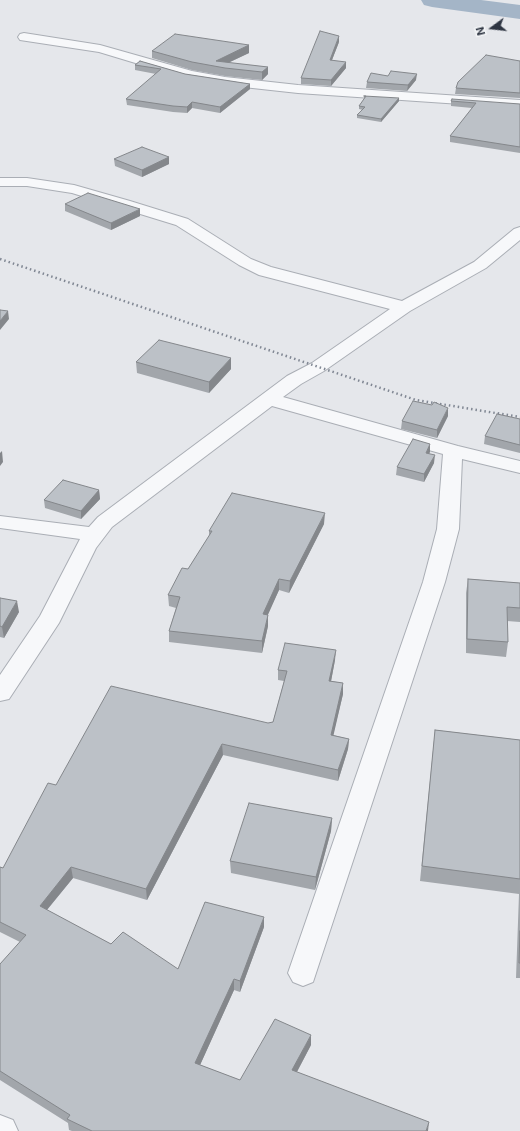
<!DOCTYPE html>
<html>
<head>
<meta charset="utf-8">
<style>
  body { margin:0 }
  #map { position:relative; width:520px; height:1131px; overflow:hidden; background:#e5e7eb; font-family:Inter,sans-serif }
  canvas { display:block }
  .north { position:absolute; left:472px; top:8px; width:40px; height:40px; -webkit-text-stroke:3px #f4f6f8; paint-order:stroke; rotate:255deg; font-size:11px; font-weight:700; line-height:16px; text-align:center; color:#2e3542 }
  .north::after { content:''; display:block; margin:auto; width:14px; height:18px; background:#2e3542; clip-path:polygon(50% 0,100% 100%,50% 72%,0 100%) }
</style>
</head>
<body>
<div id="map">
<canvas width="520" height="1131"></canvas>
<div class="north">N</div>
</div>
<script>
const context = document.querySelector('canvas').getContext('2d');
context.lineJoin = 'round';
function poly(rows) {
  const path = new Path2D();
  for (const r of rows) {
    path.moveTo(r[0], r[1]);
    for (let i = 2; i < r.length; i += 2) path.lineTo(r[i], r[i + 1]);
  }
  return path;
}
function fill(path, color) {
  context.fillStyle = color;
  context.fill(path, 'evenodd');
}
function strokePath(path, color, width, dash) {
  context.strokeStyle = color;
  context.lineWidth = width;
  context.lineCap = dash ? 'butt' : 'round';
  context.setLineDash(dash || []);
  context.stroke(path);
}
const river = poly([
  [421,0,481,0,520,5,520,19,432,7,424,5,421,0]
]);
const street = poly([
  [24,33,100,45,192,71,225,77,298,85,520,100,520,108,298,93,225,85,185,78,99,52,20,40,18,37,20,34,24,33],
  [0,178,27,178,74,185,130,201,188,219,251,259,271,267,402,301,474,262,514,229,520,227,520,240,486,268,410,311,324,371,301,384,283,397,458,446,520,461,520,473,462,459,459,529,445,582,313,982,303,986,293,982,288,973,423,582,437,529,443,454,272,406,112,527,96,548,59,623,9,699,0,701,0,675,40,616,80,539,0,528,0,516,89,527,98,517,287,376,312,363,390,309,259,275,239,265,176,225,72,193,27,186,0,186,0,178],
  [0,1115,13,1120,18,1131,0,1131,0,1115]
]);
const rail = poly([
  [0,259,416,400,520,417]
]);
const wall = poly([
  [339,42,332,60,346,68,331,86,301,84,301,78],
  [249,45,249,53,228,63,268,67,268,74,262,80,225,76,192,70,152,58,152,51],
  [140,61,185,74,250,84,250,89,220,113,192,108,187,113,173,112,127,105,126,99,156,74,135,70,135,65],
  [520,61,520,98,455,94,456,88],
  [416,80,407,91,366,88,367,82],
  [364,96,399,101,381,122,357,118,357,115,363,110,359,109,359,106,364,99],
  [451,101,520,104,520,153,450,142,450,136,472,108,451,106],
  [169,157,169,164,142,177,115,166,114,159],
  [65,204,140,216,111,230,65,211],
  [136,362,231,369,209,393,137,373],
  [448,416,437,438,401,429,402,421],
  [520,419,520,453,484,444,485,436],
  [430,452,429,453,434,463,424,482,396,475,397,467],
  [99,490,100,499,81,519,45,508,44,500],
  [324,524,289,593,279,590,267,615,268,615,268,626,262,653,169,642,169,631,176,608,169,606,168,595,188,569,209,536,209,531],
  [468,579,520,583,520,622,507,621,508,642,506,657,466,653,466,593],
  [0,598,19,612,4,638,0,637],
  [335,660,331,681,343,683,343,694,333,735,349,739,348,749,338,781,223,755,147,900,73,878,47,910,111,944,178,969,264,927,240,992,234,990,200,1065,240,1080,311,1045,297,1072,428,1131,72,1131,69,1130,68,1123,0,1080,0,964,20,942,0,932,0,867,3,868,56,785,268,723,273,722,284,681,278,680,278,670],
  [435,730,520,740,520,978,516,978,519,894,420,881],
  [332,818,331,831,315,890,231,873,230,861]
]);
const shadedWall = poly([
  [339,36,339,42,330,65,330,60],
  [249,45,249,53,219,67,216,61],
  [346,62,346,68,331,86,331,80],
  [268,67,268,74,262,80,262,72],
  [417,74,416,80,407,91,408,85],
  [250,84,250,89,220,113,220,107],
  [399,98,399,101,381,122,381,119],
  [192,102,192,108,187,113,187,107],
  [169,157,169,164,142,177,142,170],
  [140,209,140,216,111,230,111,223],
  [8,311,9,319,0,330,0,321],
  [231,358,231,369,209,393,209,382],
  [448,408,448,416,437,438,437,430],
  [430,444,430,452,425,461,426,453],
  [2,451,3,462,0,466,0,453],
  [435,455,434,463,424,482,424,474],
  [99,490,100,499,81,519,81,511],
  [325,513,324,524,289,593,290,581],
  [279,579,279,590,263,626,263,614],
  [17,601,19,612,4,638,2,627],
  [268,615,268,626,262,653,262,641],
  [336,650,335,660,329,692,329,681],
  [343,683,343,694,331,746,331,735],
  [349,739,348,749,338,781,338,770],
  [222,744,223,755,147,900,146,889],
  [332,818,331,831,315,890,316,877],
  [71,867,73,878,41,917,40,906],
  [264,917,264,927,240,992,240,981],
  [234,979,234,990,196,1074,195,1063],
  [311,1035,311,1045,292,1081,292,1070],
  [429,1122,428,1131,426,1131]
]);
const building = poly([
  [320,31,339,36,330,60,346,62,331,80,301,78,320,31],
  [175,34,249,45,216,61,268,67,262,72,225,68,192,62,152,51,175,34],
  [486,55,520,61,520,93,456,88,458,82,486,55],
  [140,61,185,74,250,84,220,107,192,102,187,107,173,106,126,99,161,69,135,65,140,61],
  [391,71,417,74,408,85,367,82,371,73,388,76,391,71],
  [364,96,399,98,381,119,357,115,365,107,359,106,366,96,364,96],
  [452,99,520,104,520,147,450,136,476,103,451,101,452,99],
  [142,147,169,157,142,170,114,159,142,147],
  [88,193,140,209,111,223,65,204,88,193],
  [0,310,8,311,0,321,0,310],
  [159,340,231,358,209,382,136,362,159,340],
  [413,401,432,405,434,402,448,408,437,430,402,421,413,401],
  [497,414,520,419,520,445,485,436,497,414],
  [413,439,430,444,426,453,435,455,424,474,397,467,413,439],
  [63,480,99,490,81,511,44,500,63,480],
  [232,493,325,513,290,581,279,579,263,614,268,615,262,641,169,631,180,597,168,595,182,568,188,569,212,531,209,531,232,493],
  [468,579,520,583,520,608,507,607,508,642,467,639,468,579],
  [0,598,17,601,2,627,0,626,0,598],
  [285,643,336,650,329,681,343,683,331,735,349,739,338,770,222,744,146,889,71,867,40,906,111,944,123,932,178,969,205,902,264,917,240,981,234,979,195,1063,240,1080,275,1019,311,1035,292,1070,429,1122,426,1131,92,1131,67,1119,70,1115,0,1071,0,964,26,935,0,922,0,867,3,868,48,783,56,785,111,686,268,723,273,722,287,671,278,670,285,643],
  [435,730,520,740,520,879,422,866,435,730],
  [249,803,332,818,316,877,230,861,249,803],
  [520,931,520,963,519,963,520,931]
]);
fill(river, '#a4b5c7');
strokePath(street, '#aaaeb5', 2);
fill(street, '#f7f8fa');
strokePath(rail, '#808793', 2.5, [1.5, 3]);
fill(wall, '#a2a6ab');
fill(shadedWall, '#84878b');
fill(building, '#bcc1c7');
strokePath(building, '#84878b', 1);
</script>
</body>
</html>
